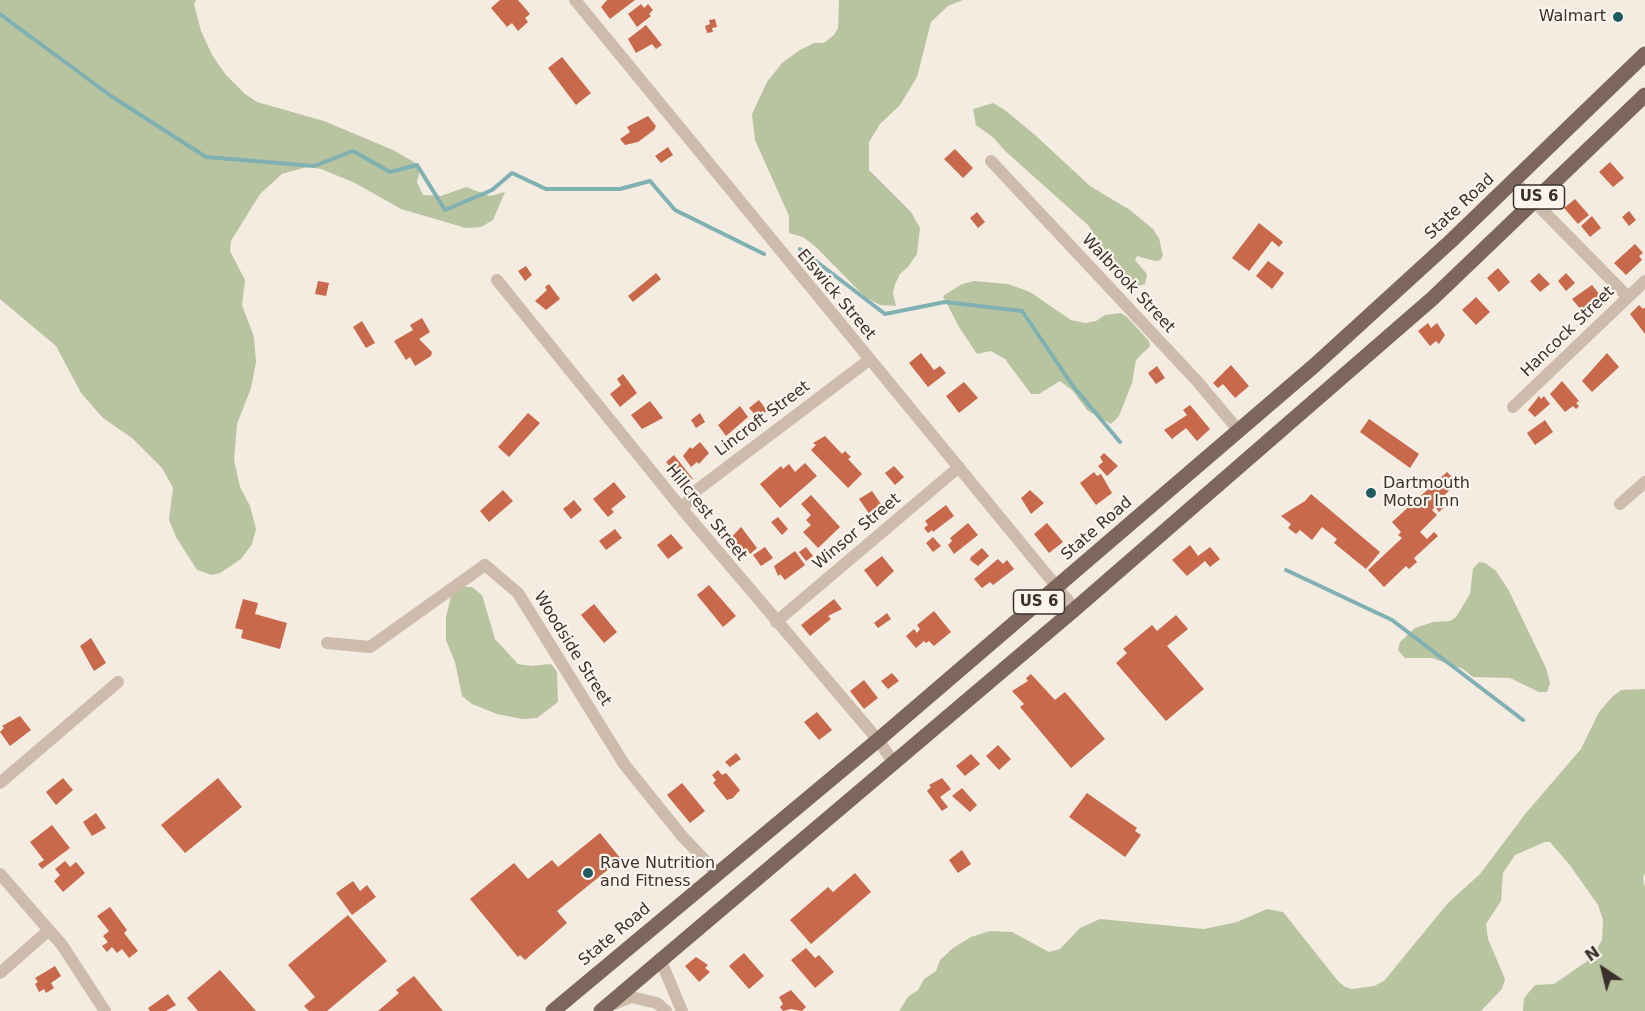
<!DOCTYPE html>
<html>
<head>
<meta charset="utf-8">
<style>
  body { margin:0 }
  #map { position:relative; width:1645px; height:1011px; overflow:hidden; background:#f4ebe1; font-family:"DejaVu Sans",sans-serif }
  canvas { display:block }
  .north { position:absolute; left:1573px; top:939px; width:60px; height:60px; -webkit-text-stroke:4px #fbf5ee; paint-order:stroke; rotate:325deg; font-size:16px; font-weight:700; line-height:24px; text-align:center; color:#3b302b }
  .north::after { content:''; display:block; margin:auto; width:21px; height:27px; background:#3b302b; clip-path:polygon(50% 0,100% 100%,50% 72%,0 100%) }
</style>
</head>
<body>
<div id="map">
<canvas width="1645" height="1011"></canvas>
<div class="north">N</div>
</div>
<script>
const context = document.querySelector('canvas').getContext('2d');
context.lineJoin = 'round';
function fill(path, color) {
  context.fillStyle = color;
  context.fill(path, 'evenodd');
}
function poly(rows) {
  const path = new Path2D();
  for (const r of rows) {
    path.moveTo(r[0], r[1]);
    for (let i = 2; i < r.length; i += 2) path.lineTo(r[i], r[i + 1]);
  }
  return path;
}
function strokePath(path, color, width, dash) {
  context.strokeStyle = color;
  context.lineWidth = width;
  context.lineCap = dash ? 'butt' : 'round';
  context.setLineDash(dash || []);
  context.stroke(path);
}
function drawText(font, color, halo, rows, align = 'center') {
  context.font = font + ' "DejaVu Sans",sans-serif';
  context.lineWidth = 4.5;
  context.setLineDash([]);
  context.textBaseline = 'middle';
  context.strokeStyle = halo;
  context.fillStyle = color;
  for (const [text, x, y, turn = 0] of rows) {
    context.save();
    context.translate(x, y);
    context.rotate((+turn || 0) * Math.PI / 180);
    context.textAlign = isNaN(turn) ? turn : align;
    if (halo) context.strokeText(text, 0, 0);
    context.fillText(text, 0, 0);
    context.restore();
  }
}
const green = poly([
  [0,0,196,0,194,4,201,31,212,55,226,75,245,94,257,102,324,121,393,150,414,162,420,169,417,182,423,195,441,196,466,187,490,196,505,192,493,220,481,227,466,228,401,209,355,183,321,169,307,167,282,174,260,194,231,241,230,251,245,280,242,305,254,337,256,362,251,388,237,424,234,460,240,487,250,506,256,529,252,544,241,559,220,573,212,575,197,570,176,537,169,520,173,488,162,468,132,438,103,418,81,393,56,346,0,299],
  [839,0,963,0,948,6,931,22,917,77,900,105,880,124,869,142,869,170,911,212,920,228,917,254,908,267,900,274,895,284,893,293,896,306,880,305,865,297,817,248,803,237,789,233,789,216,755,140,752,114,767,82,782,63,800,50,814,43,824,43,834,35,838,28],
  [993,103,1005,110,1035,135,1090,186,1130,210,1153,229,1159,238,1163,256,1160,260,1155,261,1137,256,1135,260,1147,274,1145,284,1139,286,1132,283,1101,246,1089,226,1003,149,994,138,976,125,973,109],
  [974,281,1008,284,1030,292,1071,320,1085,323,1096,321,1105,315,1121,313,1127,317,1149,341,1150,346,1136,360,1132,383,1119,416,1111,424,1087,410,1073,391,1060,381,1039,394,1031,394,1005,359,991,351,977,354,959,327,943,296,962,284],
  [1479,562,1485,563,1496,571,1508,589,1546,668,1550,683,1547,692,1539,692,1510,678,1473,677,1463,669,1432,658,1405,658,1398,650,1400,642,1415,628,1433,622,1450,621,1456,617,1470,594,1473,569],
  [462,587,472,587,482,595,495,639,518,664,531,666,551,664,557,672,558,702,537,718,522,719,497,714,472,704,462,696,455,662,446,640,446,617,451,596],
  [1645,689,1645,873,1643,878,1645,888,1645,1011,1523,1011,1524,998,1535,985,1554,984,1586,962,1594,954,1602,940,1603,920,1598,905,1569,864,1550,842,1545,842,1515,855,1503,873,1501,901,1486,924,1488,939,1505,979,1502,989,1481,1011,899,1011,908,997,918,990,924,979,936,971,940,960,953,948,971,937,990,931,1012,932,1049,952,1060,949,1080,928,1100,919,1204,929,1237,922,1267,909,1283,912,1338,981,1345,987,1352,989,1374,986,1384,981,1448,903,1480,874,1526,813,1581,749,1599,712,1612,697,1621,690]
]);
const stream = poly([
  [0,14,111,96,206,157,314,166,353,151,390,172,417,165,445,210,492,190,512,173,546,189,620,189,650,181,675,210,764,254],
  [800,249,885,314,945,302,1022,311,1073,386,1120,442],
  [1286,570,1392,620,1523,720]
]);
const building = poly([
  [500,0,518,0,530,14,525,18,528,22,518,31,512,23,507,27,491,8],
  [607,0,635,0,610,19,601,7],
  [641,4,644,8,648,4,653,10,649,14,651,16,637,27,628,14],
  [715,19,717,27,712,28,713,32,707,33,705,26,710,24,709,20],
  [646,25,662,45,656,49,652,44,636,53,628,39],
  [562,57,591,93,576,105,548,68],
  [648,116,656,126,654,130,638,142,625,145,620,139,630,132,627,127],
  [668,147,673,155,661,163,655,156],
  [955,149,973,168,963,178,944,159],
  [1610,162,1624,178,1613,187,1599,172],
  [1575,199,1589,215,1578,224,1564,208],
  [1629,211,1636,220,1629,226,1622,217],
  [977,212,985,222,978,228,970,218],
  [1592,216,1601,228,1590,237,1581,226],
  [1259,223,1283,242,1279,247,1272,241,1249,271,1232,258],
  [1635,244,1643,253,1639,256,1642,260,1626,275,1614,263],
  [1268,261,1284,273,1272,289,1256,276],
  [526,266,532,275,525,281,518,271],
  [1498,268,1510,282,1499,292,1487,278],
  [656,273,661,279,633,302,628,296],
  [1539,273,1550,284,1540,292,1530,281],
  [1566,273,1575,283,1566,291,1558,281],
  [318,281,329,283,326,296,315,294],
  [549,284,560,299,546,310,535,301,547,290,545,287],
  [1592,285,1601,296,1582,311,1572,299],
  [1476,297,1490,312,1476,325,1462,310],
  [1639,305,1643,309,1645,307,1645,334,1630,314],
  [422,318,430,332,419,339,432,352,431,356,415,366,410,357,406,360,394,341,413,330,410,325],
  [362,321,375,343,366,348,353,327],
  [1428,323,1431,328,1437,323,1445,335,1439,344,1436,341,1430,346,1418,331],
  [921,353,934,370,940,366,946,373,928,387,909,363],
  [1607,353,1619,367,1592,392,1582,381],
  [1231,365,1249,386,1235,398,1223,384,1218,388,1213,383],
  [1157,366,1165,378,1156,384,1148,373],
  [623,374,637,393,620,407,610,394,621,385,617,379],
  [1562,381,1579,401,1576,403,1579,406,1576,409,1573,406,1565,412,1550,394],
  [964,382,978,398,959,413,946,396],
  [1539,396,1541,399,1544,396,1550,404,1535,417,1528,410],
  [759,400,767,411,758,418,749,408],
  [650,401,663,418,642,429,631,415],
  [1190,405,1210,429,1197,441,1186,428,1172,439,1164,430,1187,415,1183,410],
  [740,406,748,417,726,436,718,425],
  [528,413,540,423,509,457,498,447],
  [700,413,705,422,696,428,691,420],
  [1369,419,1419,454,1410,468,1360,432],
  [1545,420,1553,432,1535,445,1527,433],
  [825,436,842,454,845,451,851,457,848,459,862,474,848,488,811,450,816,445,813,443],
  [700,442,709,453,699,464,697,462,691,467,683,456,690,447,692,449],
  [1104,453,1118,466,1107,476,1098,466,1103,462,1100,457],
  [674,455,693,479,685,485,666,462],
  [805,463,817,476,780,508,760,484,781,466,783,469,789,464,795,472],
  [894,466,904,477,895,485,885,473],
  [1094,472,1097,476,1101,474,1112,493,1096,505,1080,483],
  [1447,472,1457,482,1442,498,1448,504,1439,512,1435,507,1432,510,1437,515,1420,532,1427,539,1434,532,1438,536,1414,558,1417,562,1409,569,1406,566,1384,587,1368,570,1402,538,1398,535,1401,532,1392,522],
  [614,482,626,497,611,509,614,512,608,517,593,499],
  [503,490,513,501,489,522,480,511],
  [1030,490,1044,503,1031,514,1021,498],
  [872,491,883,507,870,515,859,499],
  [1311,494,1380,552,1366,569,1334,543,1337,539,1322,527,1312,540,1300,530,1296,534,1288,528,1291,524,1281,516,1305,501],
  [811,495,840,527,818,548,803,532,811,525,806,520,811,515,801,504],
  [574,500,582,510,571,519,563,509],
  [946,505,954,516,933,532,932,530,928,533,924,528,928,525,925,521],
  [778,517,788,529,782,535,771,522],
  [968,523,978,535,954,554,948,545,952,541,950,538],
  [1047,523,1063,542,1049,553,1034,534],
  [741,527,757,548,750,554,746,548,734,555,725,544],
  [615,529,622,538,606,550,599,541],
  [671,534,683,548,668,559,657,545],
  [933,537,941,546,933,552,926,543],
  [1190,545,1198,556,1210,547,1220,559,1210,567,1205,561,1187,576,1172,560],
  [765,547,773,558,761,566,753,555],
  [806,547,813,556,806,561,799,552],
  [982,548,989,556,978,566,970,560,971,557],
  [795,551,805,565,785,580,780,574,778,576,774,566],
  [882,556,894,571,877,587,864,570],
  [998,559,1003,564,1007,560,1014,569,993,585,990,582,982,588,974,579],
  [709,585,736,616,723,627,697,595],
  [243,599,258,603,255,614,287,623,280,649,241,638,243,630,235,628],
  [834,599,842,609,828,616,831,619,810,636,801,625],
  [594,604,617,632,604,643,581,615],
  [934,611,951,632,934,646,929,641,926,643,924,641,916,648,906,636,914,629,917,633,920,629,917,625],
  [887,613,891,619,878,628,874,623],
  [1176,615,1188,629,1167,646,1204,689,1166,721,1116,663,1127,653,1123,649,1152,625,1157,631],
  [91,638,106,663,94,671,80,646],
  [892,673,899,681,888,689,881,681],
  [1031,674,1055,700,1065,692,1105,739,1071,768,1020,707,1024,704,1012,691,1028,681,1026,678],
  [864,680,878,698,864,709,850,691],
  [817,712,832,730,819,740,804,722],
  [20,716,31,730,10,746,0,732,4,728,2,726],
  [998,745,1011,759,999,770,986,756],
  [736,753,741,759,730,767,725,762],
  [971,754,980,764,965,776,956,766],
  [718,770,722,775,726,773,740,790,733,798,727,800,713,783,716,780,712,775],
  [63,778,73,790,56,805,46,792],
  [218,778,242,807,185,853,161,825],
  [942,778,951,789,940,797,948,807,942,811,927,791,931,787,929,785],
  [682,783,705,811,690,823,667,795],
  [962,788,977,805,970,812,952,796],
  [1087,793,1137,828,1135,831,1141,835,1125,857,1069,817],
  [96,813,106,828,92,836,83,822],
  [52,825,70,848,42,869,38,864,44,860,30,842],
  [600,833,621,859,557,911,567,923,525,960,520,955,518,957,470,899,514,863,528,879,552,860,558,867],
  [962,850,971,864,958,873,949,860],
  [65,861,70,867,76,862,85,873,63,892,54,881,60,875,55,869],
  [855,873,871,892,811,944,790,920,828,887,833,892],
  [353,881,360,891,367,885,376,897,352,915,336,893],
  [110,907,127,930,124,933,138,951,129,958,122,949,117,953,112,947,107,952,102,946,108,942,103,936,109,931,97,916],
  [348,915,387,961,327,1011,309,1011,304,1006,315,997,288,965],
  [806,948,815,958,819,955,834,972,815,988,791,960],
  [744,953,764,976,749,989,729,966],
  [696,957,708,965,705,968,710,972,699,982,685,966],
  [55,966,61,976,51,983,54,988,46,993,44,989,39,992,35,984,38,982,35,978],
  [220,970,256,1011,198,1011,187,998],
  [414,976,443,1011,378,1011,399,993,396,990],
  [791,990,806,1007,802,1011,791,1009,783,1011,780,1007,783,1004,779,997],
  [168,994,176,1005,166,1011,150,1011,148,1008]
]);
const street = poly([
  [575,0,1075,609],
  [991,161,1197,381,1239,431],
  [1514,181,1628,297],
  [497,280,682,509,878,740,894,763],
  [1513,407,1645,281],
  [1620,504,1645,482],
  [682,509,697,490,869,360],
  [776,622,959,467],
  [327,643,370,647,485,565,518,593,624,764,682,836,717,873],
  [0,783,118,682],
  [0,874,62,945,105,1011],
  [661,961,682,1011],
  [0,973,48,931],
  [614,1004,631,997,657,1003,666,1011]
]);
const primary = poly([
  [553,1011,878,740,1315,365,1452,240,1645,54],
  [601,1011,1075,609,1433,298,1645,95]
]);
const markers = [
  [1618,17,6,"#1f5a5e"],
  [1371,493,6,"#1f5a5e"],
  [588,873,6,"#1f5a5e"]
];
const shields = [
  [1539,197,51],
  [1039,602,51]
];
const shieldNames = [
  ["US 6",1539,197],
  ["US 6",1039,602]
];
const poiNames = [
  ["Walmart",1606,17,"right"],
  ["Dartmouth",1383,484],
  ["Motor Inn",1383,502],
  ["Rave Nutrition",600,864],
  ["and Fitness",600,882]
];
const streetNames = [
  ["State Road",1460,207,-43],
  ["Walbrook Street",1128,284,47],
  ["Elswick Street",836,295,50],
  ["Hancock Street",1568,332,-44],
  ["Lincroft Street",763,419,-37],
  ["Hillcrest Street",706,513,51],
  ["State Road",1097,529,-41],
  ["Winsor Street",857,532,-40],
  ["Woodside Street",572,649,58],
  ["State Road",615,935,-40]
];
fill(green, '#b8c4a0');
strokePath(stream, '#7fb0b2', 4);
fill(building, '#c8694b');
strokePath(street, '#cdbbac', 12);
strokePath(primary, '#7d675c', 15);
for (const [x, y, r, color] of markers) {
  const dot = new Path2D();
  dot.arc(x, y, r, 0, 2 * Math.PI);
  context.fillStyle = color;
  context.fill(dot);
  strokePath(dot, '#fbf5ee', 2);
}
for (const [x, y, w] of shields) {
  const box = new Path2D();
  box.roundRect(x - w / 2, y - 12, w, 24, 4.5);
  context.fillStyle = '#fbf5ee';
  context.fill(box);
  strokePath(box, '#3b302b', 1.5);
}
drawText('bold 15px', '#3b302b', null, shieldNames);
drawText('16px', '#3b302b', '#fbf5ee', poiNames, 'left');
drawText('16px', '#3b302b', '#fbf5ee', streetNames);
</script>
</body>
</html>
